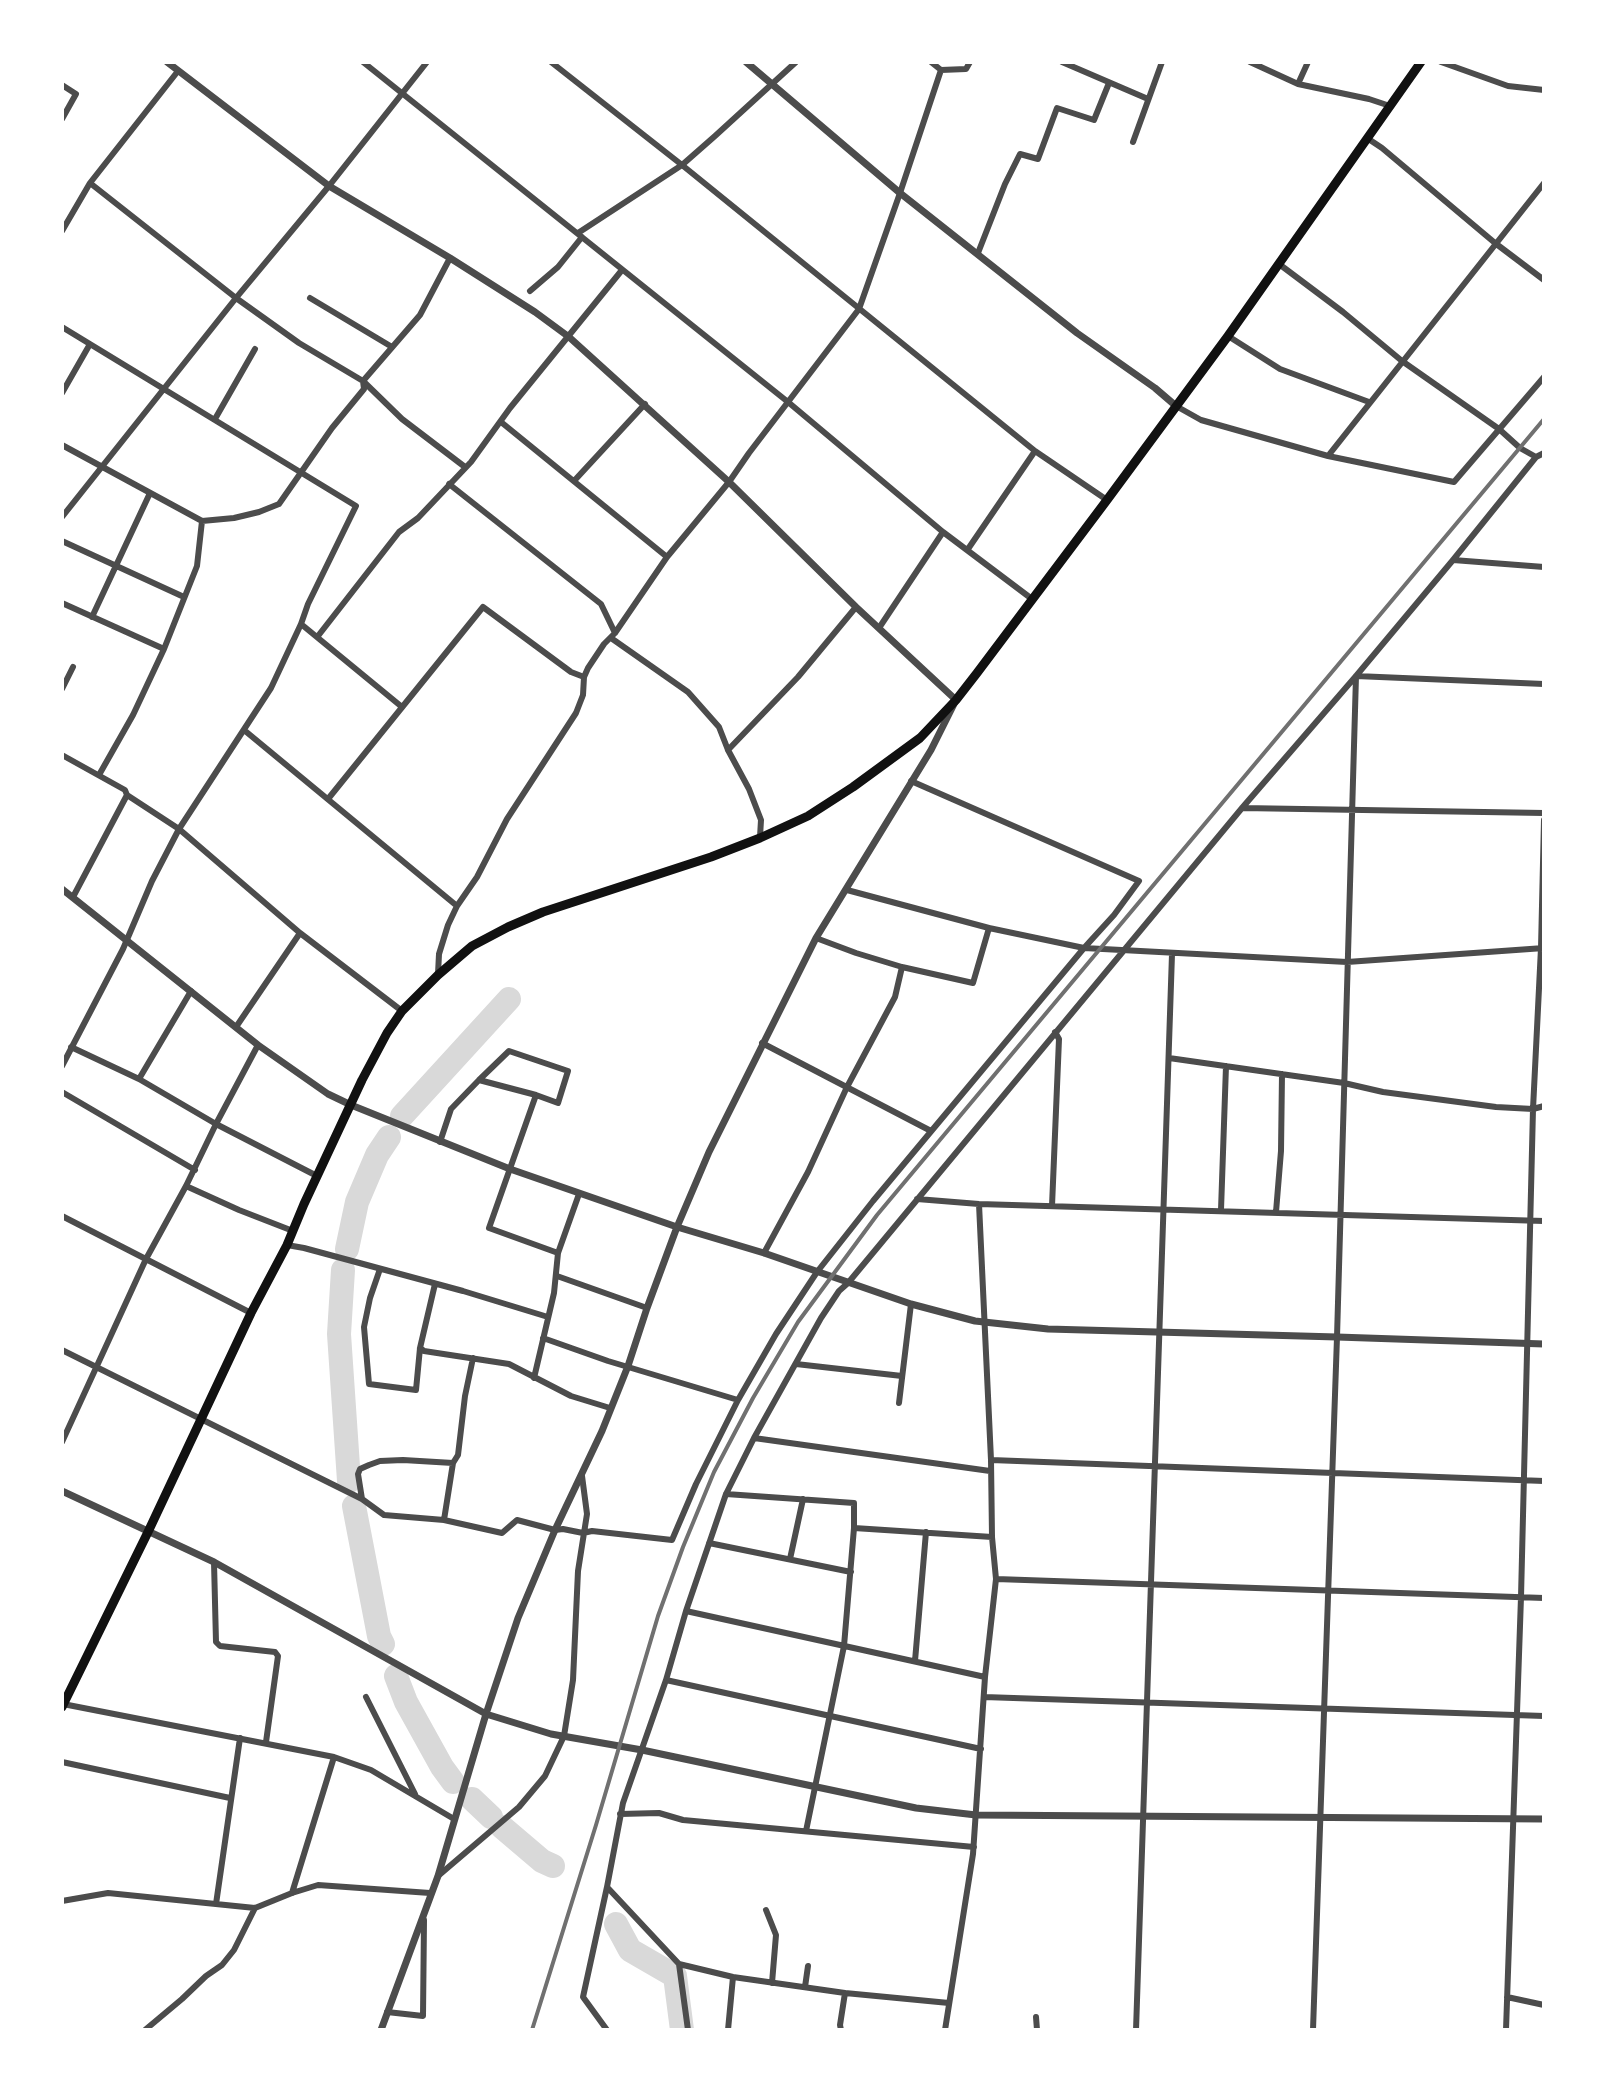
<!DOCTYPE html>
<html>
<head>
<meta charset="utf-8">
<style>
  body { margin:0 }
  #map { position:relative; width:1606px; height:2092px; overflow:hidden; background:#fff; font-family:"Crimson Pro",serif }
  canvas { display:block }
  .frame { position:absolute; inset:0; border:64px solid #fff; pointer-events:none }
</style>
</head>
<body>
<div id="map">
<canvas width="1606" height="2092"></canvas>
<div class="frame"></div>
</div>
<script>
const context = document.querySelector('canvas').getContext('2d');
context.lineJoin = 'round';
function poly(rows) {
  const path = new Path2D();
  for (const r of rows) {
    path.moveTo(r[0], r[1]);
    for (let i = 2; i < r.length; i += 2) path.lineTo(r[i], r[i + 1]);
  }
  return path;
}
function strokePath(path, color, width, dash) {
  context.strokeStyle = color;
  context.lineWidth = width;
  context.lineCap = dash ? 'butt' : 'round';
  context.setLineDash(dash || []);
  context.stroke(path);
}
const river = poly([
  [402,1116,509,999],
  [347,1249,357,1202,377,1155,389,1137],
  [343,1270,339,1334,349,1481],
  [354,1506,379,1636,383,1644],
  [396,1676,406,1702,442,1767,453,1782],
  [472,1799,491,1817],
  [502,1827,542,1861,553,1866],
  [616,1924,630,1950,675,1976,682,2030]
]);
const minor = poly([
  [363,62,788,402,943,532,1032,599],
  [551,62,682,165,1035,451,1107,500],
  [931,62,941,70,966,69,970,62],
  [1062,62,1148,99],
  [1250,62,1298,84,1369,99,1390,106],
  [1441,62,1508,86,1544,90],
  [1298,84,1308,62],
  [62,85,76,94,62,119],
  [1367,138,1382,148,1495,243,1544,280],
  [1133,142,1162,62],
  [90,183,236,298,299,343,363,381,402,419,465,467],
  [62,231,90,183,178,71],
  [578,233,682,165,715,136,796,62],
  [978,253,1005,184,1020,154,1038,159,1057,108,1094,120,1109,83],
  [1279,264,1343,312,1402,361,1499,429,1520,448,1536,457],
  [530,291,558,267,582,237],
  [310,298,392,347],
  [62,327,356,506,308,604,301,624,271,688,179,829,152,881,123,949,62,1066],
  [1228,336,1280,369,1369,402],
  [62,393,90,344],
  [1176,406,1201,420,1328,456,1454,482,1544,377],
  [215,419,255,349],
  [501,422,667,557],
  [62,445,202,521,234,518,259,512,279,504,332,428,364,389,363,381,420,315,450,258],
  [1328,456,1544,183],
  [574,481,645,404],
  [449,484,601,604,615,633],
  [62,517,236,298,329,186,427,62],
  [62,541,184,597],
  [968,549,1035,451],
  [1453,560,1544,567],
  [62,603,164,649],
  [92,617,150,493],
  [301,624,402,707],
  [879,628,943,532],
  [318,636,399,532,418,518,471,462,510,408,622,270],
  [611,638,688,692,719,727,728,750,749,789,761,820,760,837],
  [1356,676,1544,684],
  [62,689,73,667],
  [244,730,457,906],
  [728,750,798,677,856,607],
  [62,755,125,790,127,795],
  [99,775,133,715,164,649,197,566,202,521],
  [328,799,483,607,571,672,584,677],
  [1242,808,1544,813],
  [847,890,989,928,1084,948,1347,962,1544,948],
  [73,897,127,795,179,829,300,933,402,1011],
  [816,938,856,953,902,967,973,983,989,928],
  [438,974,439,954,448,925,457,906,477,877,507,819,576,713,583,695,584,677,588,668,604,644,615,633,667,557,729,482,749,453,859,309,900,193,941,70],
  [236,1027,300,933],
  [762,1043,931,1131],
  [71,1047,139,1079,216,1124,317,1176],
  [1169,1058,1344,1083,1383,1092,1496,1107,1533,1109,1544,1106],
  [139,1079,191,991],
  [62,1092,195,1170],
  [536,1095,489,1228,558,1253],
  [440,1142,451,1109,479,1080,509,1051,568,1071,558,1103,536,1095,479,1080],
  [186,1186,239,1210,293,1231],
  [917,1199,979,1204,1544,1221],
  [1052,1206,1059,1039,1055,1032],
  [1221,1210,1226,1066],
  [1276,1212,1281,1151,1282,1074],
  [62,1216,251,1313],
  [287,1245,304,1248,463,1291,548,1317],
  [764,1253,808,1172,847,1087,895,997,902,967],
  [380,1269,370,1298,364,1327,369,1384,416,1390,420,1348,435,1284],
  [557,1276,647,1308],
  [543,1338,608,1361,738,1400],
  [420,1348,424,1351,509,1364,571,1396,610,1408],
  [62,1350,362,1499,384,1515,444,1520,502,1533,517,1520,555,1530,563,1529,583,1533,592,1531,672,1540,696,1484,738,1400,776,1334,817,1272,873,1201,1084,948,1114,915,1139,881,911,781],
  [796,1364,902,1376],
  [534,1378,554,1293,558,1253,579,1194],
  [899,1403,911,1304],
  [754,1438,990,1471],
  [62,1442,146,1259,186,1186,216,1124,258,1045],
  [991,1460,1544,1481],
  [453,1463,458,1455,465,1396,473,1358],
  [726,1494,854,1503,854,1528,844,1646,806,1831],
  [362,1499,358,1474,360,1469,369,1465,380,1461,403,1460,453,1463,444,1520],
  [854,1528,992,1537],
  [709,1543,851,1572],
  [790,1559,803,1499],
  [214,1562,216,1642,220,1646,275,1652,278,1656,266,1742],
  [996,1579,1544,1598],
  [686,1611,985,1677],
  [915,1661,926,1532],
  [666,1680,981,1749],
  [366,1697,415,1794],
  [984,1697,1544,1716],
  [63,1704,334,1757,371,1770,454,1819],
  [62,1762,230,1798],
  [620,1814,659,1813,683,1820,974,1847],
  [438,1876,519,1807,545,1776,564,1736,573,1680,578,1571,587,1514,582,1476],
  [607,1887,583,1997,607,2030],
  [292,1893,334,1757],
  [62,1901,108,1893,255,1908,292,1893,318,1885,430,1893],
  [216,1904,240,1738],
  [766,1910,776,1935,772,1983],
  [679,1964,688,2030],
  [805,1987,808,1966],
  [1507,1997,1544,2005],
  [949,2003,845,1993,733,1977,679,1964,607,1887,623,1803,666,1680,686,1611,726,1494,754,1438,821,1318,839,1291,848,1283,1242,808,1356,676,1453,560,1536,457,1544,453],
  [387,2012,423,2016,424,1920],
  [1036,2017,1037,2030],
  [145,2030,182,1999,206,1976,222,1965,234,1950,255,1908],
  [728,2030,733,1977],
  [841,2030,840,2025,845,1993],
  [945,2030,973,1854,985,1677,996,1579,992,1537,991,1460,979,1204],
  [1136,2030,1172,954],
  [1313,2030,1337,1337,1356,676],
  [1506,2030,1521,1597,1533,1109,1541,948,1544,820]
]);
const tertiary = poly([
  [167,62,329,186,450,258,535,312,569,337,729,482,856,607,956,700,931,750,816,938,709,1152,677,1227,647,1308,628,1366,602,1431,555,1530,518,1618,486,1714,438,1876,381,2030],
  [746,62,900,193,1077,333,1155,388,1176,406],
  [62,889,258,1045,328,1094,351,1105,510,1169,677,1227,764,1253,911,1304,975,1321,1048,1329,1337,1337,1544,1344],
  [62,1491,214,1562,486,1714,551,1734,642,1750,916,1808,976,1815,1544,1819]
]);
const primary = poly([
  [62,1707,148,1532,251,1313,287,1245,304,1204,362,1080,387,1033,402,1011,438,975,472,946,508,927,543,912,711,857,760,838,808,816,853,787,920,738,956,700,977,673,1107,500,1228,336,1421,62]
]);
const rail = poly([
  [532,2030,596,1825,658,1616,683,1547,714,1472,753,1398,798,1322,877,1215,1544,419]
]);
strokePath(river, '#d9d9d9', 24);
strokePath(minor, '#4c4c4c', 6);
strokePath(tertiary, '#4c4c4c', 7);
strokePath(primary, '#111', 9);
strokePath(rail, '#707070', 4);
</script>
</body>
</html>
